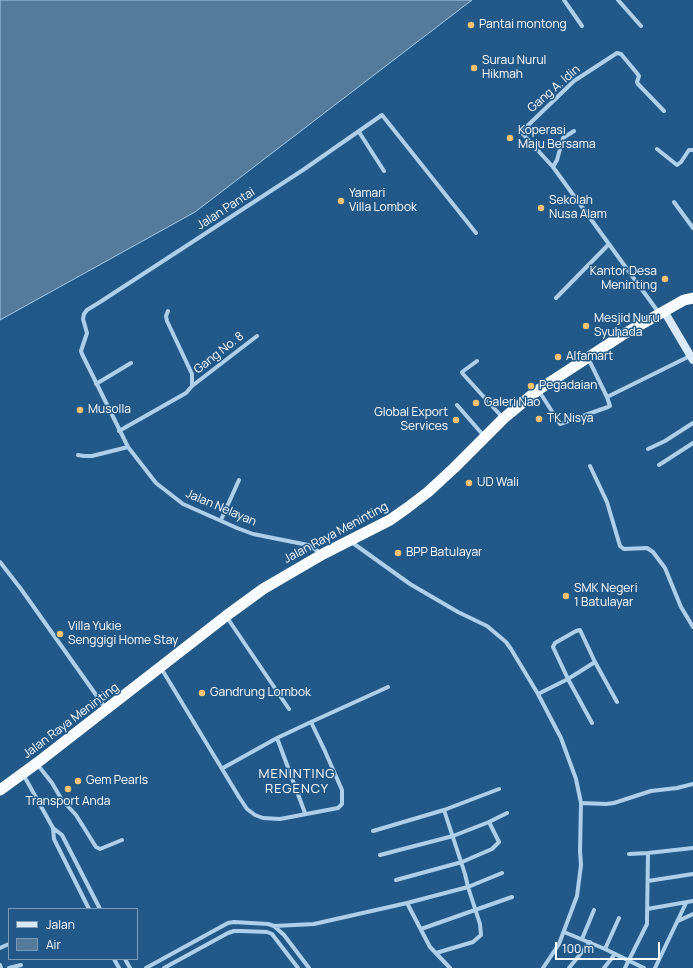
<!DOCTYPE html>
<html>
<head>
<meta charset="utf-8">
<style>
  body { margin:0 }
  #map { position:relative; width:693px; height:968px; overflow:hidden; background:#235988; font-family:Manrope,sans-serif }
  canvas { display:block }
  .legend { position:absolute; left:8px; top:908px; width:130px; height:52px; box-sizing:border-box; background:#235988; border:1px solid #7b9bb8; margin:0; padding:5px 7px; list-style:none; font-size:12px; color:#fff }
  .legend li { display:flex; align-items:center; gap:8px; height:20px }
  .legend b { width:20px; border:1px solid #7b9bb8 }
  .scale { position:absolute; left:555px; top:942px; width:105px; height:18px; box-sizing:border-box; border:2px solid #fff; border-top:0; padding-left:5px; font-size:12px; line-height:14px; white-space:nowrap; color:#fff; -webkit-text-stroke:3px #235988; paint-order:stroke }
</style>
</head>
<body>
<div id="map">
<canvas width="693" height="968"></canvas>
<ul class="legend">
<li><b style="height:5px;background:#d9e9f8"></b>Jalan</li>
<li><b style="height:11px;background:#557b9c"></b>Air</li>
</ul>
<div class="scale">100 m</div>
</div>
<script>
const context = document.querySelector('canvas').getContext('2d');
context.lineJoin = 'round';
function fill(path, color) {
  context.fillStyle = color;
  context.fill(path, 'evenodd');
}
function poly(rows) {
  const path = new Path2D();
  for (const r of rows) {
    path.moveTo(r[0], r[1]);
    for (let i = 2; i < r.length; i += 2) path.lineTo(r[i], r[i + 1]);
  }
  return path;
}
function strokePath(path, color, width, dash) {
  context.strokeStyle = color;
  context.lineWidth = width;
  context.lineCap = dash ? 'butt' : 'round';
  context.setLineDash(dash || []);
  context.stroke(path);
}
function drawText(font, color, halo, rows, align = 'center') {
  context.font = font + ' Manrope,sans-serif';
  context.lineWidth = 3;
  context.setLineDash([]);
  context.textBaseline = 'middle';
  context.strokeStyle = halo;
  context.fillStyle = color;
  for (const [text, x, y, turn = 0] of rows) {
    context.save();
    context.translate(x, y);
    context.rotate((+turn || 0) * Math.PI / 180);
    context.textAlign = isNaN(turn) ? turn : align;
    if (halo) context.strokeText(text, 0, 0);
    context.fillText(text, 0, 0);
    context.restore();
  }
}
const water = poly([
  [0,0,472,0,195,212,0,320,0,0]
]);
const minor = poly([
  [564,0,582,26],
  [618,0,641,26],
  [359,132,384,171],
  [657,149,677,165,681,162,689,150,693,150],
  [553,167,557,160,563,138,574,131],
  [674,202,693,228],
  [556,298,609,244],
  [659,313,553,167,521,132,574,81,617,53,621,54,636,72,639,76,637,82,638,84,664,111],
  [477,361,462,372,463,374,503,418],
  [96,384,131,363],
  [192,386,257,336],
  [539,391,560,424,608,407,610,406,607,397,588,358],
  [607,397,690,356],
  [457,405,484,436],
  [119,431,186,393,192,386,192,374,167,321,166,316,168,311],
  [648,449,665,441,693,423],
  [78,455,84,456,92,456,128,447],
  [659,465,693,443],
  [590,466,607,502,620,546,624,549,647,548,653,552,665,568,681,607,693,627],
  [221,520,239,480],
  [350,541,410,584,458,612,487,626,506,642,511,649,538,694,561,738,576,779,581,803,606,804,614,803,651,791,677,788,693,784],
  [321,553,308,545,253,534,237,528,183,504,156,483,128,447,82,354,81,351,87,333,83,319,84,314,87,310,100,302,303,170,382,115,476,233],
  [0,562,21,589,106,709],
  [226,616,289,709],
  [161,668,239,797,247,809,255,815,263,818,280,819,338,808,342,804,342,790,324,749,311,722],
  [538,694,568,679,553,647,555,643,576,631,580,630,595,662,617,702],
  [592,723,568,679,595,662],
  [277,738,305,813],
  [37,764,52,783,62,800,76,815,96,847,100,849,122,840],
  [223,768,277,738,311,722,388,687],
  [23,774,53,828,62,835,100,909],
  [489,822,507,813],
  [53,828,54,839,89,909],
  [373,831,444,810],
  [648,853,693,848],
  [380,855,453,836,489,822,499,842,492,849,462,862,396,880],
  [648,881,693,874],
  [407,903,430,947,450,968],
  [647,909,693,901],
  [678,921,693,914],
  [274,926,314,924,407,903,468,887,465,874,444,810,499,789],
  [421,929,512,897],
  [564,932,605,949,644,968],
  [582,939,594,910],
  [0,948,9,944],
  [605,949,619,918],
  [436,953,473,942,481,935,480,924,468,887,502,873],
  [114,959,119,968],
  [125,959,130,968],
  [0,965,1,968],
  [9,968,21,965],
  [146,968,228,923,234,922,268,924,274,926,284,935,309,968],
  [164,968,228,933,234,931,241,931,267,932,272,934,298,968],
  [543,968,559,944,577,896,581,865,580,851,581,803],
  [569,968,590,942],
  [604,968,615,954],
  [625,968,647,924,647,919,648,853,629,854],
  [655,968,686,903]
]);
const secondary = poly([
  [664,311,693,360]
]);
const trunk = poly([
  [0,790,37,763,226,616,263,589,323,554,390,520,407,508,428,492,454,468,504,418,538,390,624,334,684,300,693,298]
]);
const markers = [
  [471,25,4,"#f5c271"],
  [474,68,4,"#f5c271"],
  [510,138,4,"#f5c271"],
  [341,201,4,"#f5c271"],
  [541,208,4,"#f5c271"],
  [665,279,4,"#f5c271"],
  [586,326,4,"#f5c271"],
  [558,357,4,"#f5c271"],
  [531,386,4,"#f5c271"],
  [476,403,4,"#f5c271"],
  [80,410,4,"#f5c271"],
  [539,419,4,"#f5c271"],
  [456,420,4,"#f5c271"],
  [469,483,4,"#f5c271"],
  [398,553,4,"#f5c271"],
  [566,596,4,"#f5c271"],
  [60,634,4,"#f5c271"],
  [202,693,4,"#f5c271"],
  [78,781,4,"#f5c271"],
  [68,789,4,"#f5c271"]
];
const poiNames = [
  ["Pantai montong",479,25],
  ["Surau Nurul",482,61],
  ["Hikmah",482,75],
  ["Koperasi",518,131],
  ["Maju Bersama",518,145],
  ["Yamari",349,194],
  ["Villa Lombok",349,208],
  ["Sekolah",549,201],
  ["Nusa Alam",549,215],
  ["Kantor Desa",657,272,"right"],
  ["Meninting",657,286,"right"],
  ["Mesjid Nuru",594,319],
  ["Syuhada",594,333],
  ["Alfamart",566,357],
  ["Pegadaian",539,386],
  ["Galeri Nao",484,403],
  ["Musolla",88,410],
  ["Global Export",448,413,"right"],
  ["Services",448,427,"right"],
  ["TK Nisya",547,419],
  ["UD Wali",477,483],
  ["BPP Batulayar",406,553],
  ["SMK Negeri",574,589],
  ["1 Batulayar",574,603],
  ["Villa Yukie",68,627],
  ["Senggigi Home Stay",68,641],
  ["Gandrung Lombok",210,693],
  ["Gem Pearls",86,781],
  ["Transport Anda",68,802,"center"]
];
const streetNames = [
  ["Gang A. Idin",554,89,-41],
  ["Jalan Pantai",226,209,-33],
  ["Gang No. 8",219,353,-38],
  ["Jalan Nelayan",221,508,23],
  ["Jalan Raya Meninting",336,533,-28],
  ["Jalan Raya Meninting",71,721,-37]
];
const neighbourhoodNames = [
  ["MENINTING",297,774],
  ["REGENCY",297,789]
];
fill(water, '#557b9c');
strokePath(water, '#a2cbeb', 1);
strokePath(minor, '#aecfea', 4);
strokePath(secondary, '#d9e9f8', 8);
strokePath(trunk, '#f8fcfe', 11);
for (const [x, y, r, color] of markers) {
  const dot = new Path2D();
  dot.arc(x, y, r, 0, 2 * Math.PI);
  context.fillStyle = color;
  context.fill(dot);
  strokePath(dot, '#235988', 1.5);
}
drawText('12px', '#fff', '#235988', poiNames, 'left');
drawText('12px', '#fff', '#235988', streetNames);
context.letterSpacing = '1px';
drawText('13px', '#fff', '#235988', neighbourhoodNames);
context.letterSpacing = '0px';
</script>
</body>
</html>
